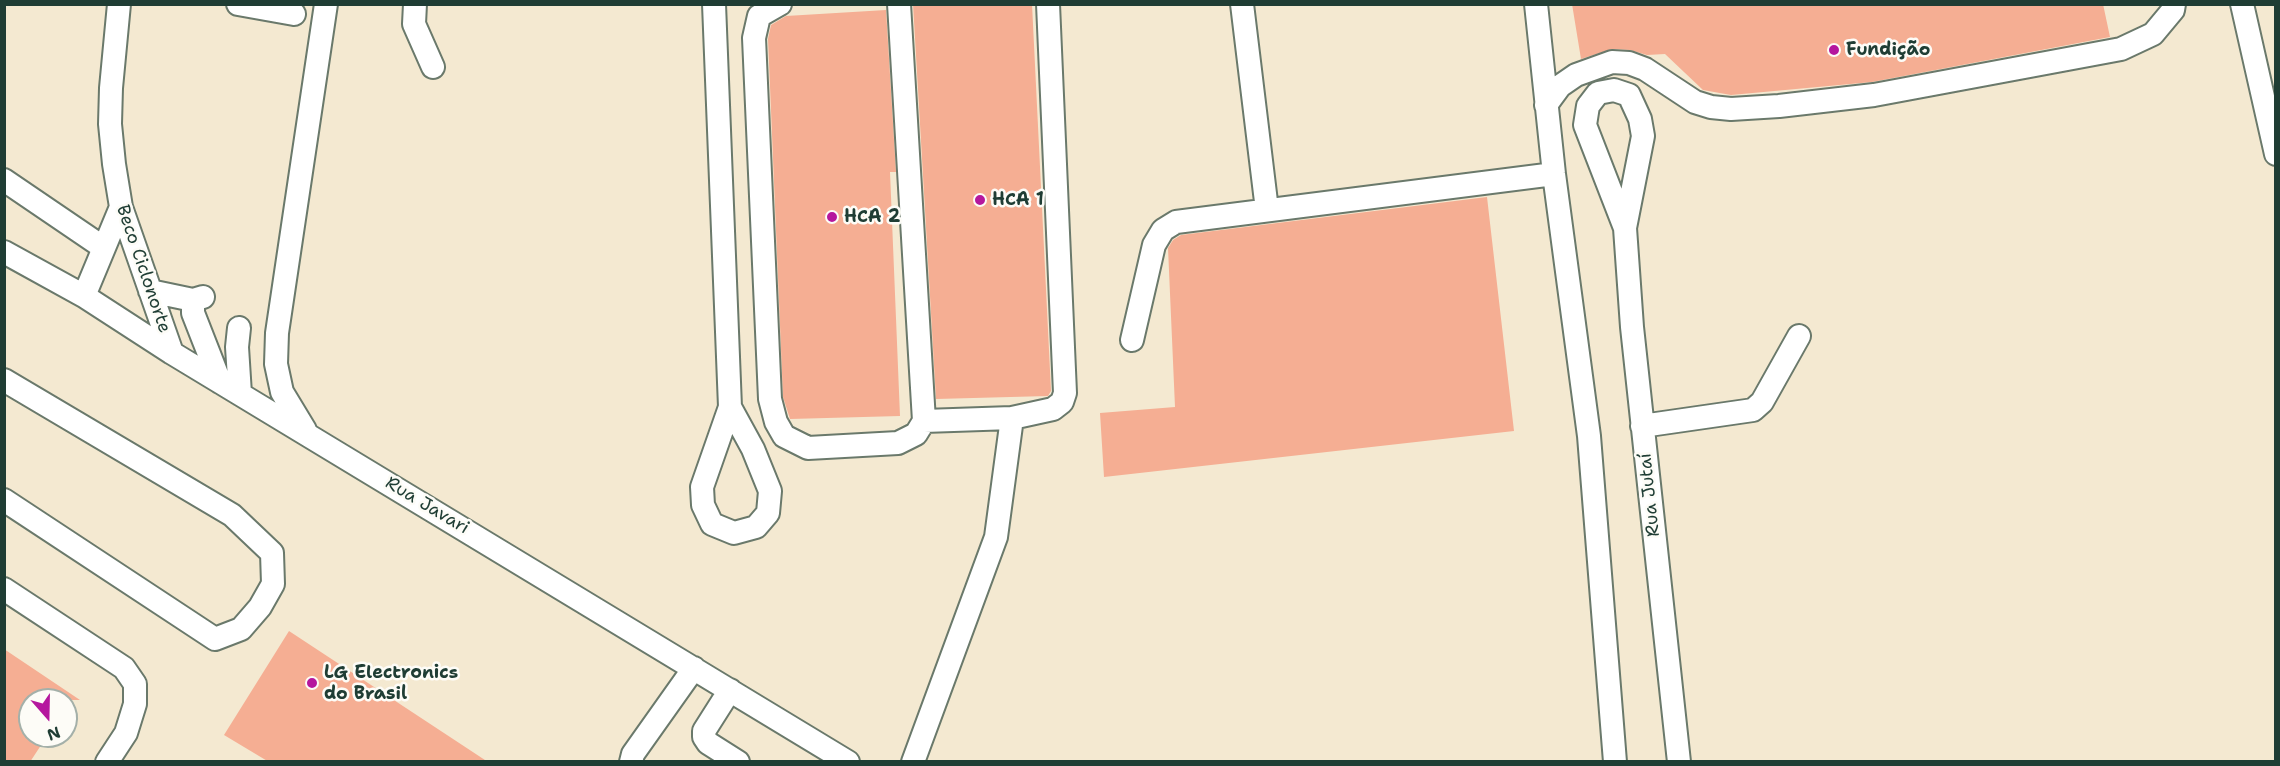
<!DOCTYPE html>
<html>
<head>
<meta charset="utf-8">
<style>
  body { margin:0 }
  #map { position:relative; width:2280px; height:766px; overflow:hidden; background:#f4e9d1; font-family:"Shantell Sans",sans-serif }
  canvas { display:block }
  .frame { position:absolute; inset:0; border:6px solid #1f3d34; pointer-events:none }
  .north { position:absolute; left:18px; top:688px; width:60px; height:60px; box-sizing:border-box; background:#fdfcf7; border:2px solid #a4b0a9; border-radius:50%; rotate:160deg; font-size:16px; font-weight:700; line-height:24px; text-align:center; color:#1f3d34 }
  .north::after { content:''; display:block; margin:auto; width:21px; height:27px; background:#b5179e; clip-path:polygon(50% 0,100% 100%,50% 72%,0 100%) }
</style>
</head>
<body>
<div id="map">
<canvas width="2280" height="766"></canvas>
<div class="frame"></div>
<div class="north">N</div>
</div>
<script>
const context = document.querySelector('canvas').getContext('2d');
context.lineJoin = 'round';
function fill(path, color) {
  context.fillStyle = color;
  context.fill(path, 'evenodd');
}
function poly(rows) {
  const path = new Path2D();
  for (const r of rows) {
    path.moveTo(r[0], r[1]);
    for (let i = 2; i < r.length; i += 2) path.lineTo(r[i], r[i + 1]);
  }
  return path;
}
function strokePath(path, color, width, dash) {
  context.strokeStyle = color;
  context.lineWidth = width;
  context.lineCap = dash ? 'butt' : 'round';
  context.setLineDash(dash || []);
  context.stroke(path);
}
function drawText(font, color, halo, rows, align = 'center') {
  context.font = font + ' "Shantell Sans",sans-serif';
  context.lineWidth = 5;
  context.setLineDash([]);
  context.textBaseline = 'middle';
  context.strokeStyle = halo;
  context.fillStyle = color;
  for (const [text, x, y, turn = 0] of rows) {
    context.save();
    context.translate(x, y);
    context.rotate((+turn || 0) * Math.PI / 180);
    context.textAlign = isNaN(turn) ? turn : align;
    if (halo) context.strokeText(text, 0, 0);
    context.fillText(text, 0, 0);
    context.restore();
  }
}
const building = poly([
  [913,4,1032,4,1051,391,1048,396,936,399],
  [1572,4,2103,4,2110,37,1872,82,1731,95,1703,90,1665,54,1647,55,1630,50,1612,49,1581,59],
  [886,10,896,172,890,172,900,416,790,419,783,397,768,39,771,25,786,16],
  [1487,197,1514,431,1104,477,1100,413,1175,407,1168,248,1173,240,1181,235],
  [289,631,488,762,269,762,224,735],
  [4,649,80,700,30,700,30,736,47,736,30,762,4,762]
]);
const minor = poly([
  [119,4,111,88,110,124,114,164,121,207,172,353],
  [238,4,294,14],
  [415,4,414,24,433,67],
  [714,4,730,407,702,487,703,505,712,524,734,533,756,527,768,513,770,491,753,449,730,407],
  [780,4,759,16,754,38,770,399,776,422,784,436,808,448,898,443,916,434,924,421],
  [899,4,924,421,1012,418],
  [1242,4,1267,210],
  [1536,4,1554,174,1589,436,1615,762],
  [2242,4,2276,154],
  [1546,105,1560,86,1576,75,1612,62,1629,63,1645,69,1695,102,1711,107,1731,109,1779,106,1874,95,2121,49,2153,34,2173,10,2174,4],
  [4,180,104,248],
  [1625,228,1643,136,1640,119,1629,95,1614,90,1598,93,1588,106,1585,125,1625,228,1632,327,1679,762],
  [4,252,84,296,172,353,848,762],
  [150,291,193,300,203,297],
  [84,296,121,207],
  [193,300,193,313,220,382],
  [239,328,237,347,240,394],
  [1132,340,1154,245,1163,230,1176,222,1554,174],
  [4,380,232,515,272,553,273,584,260,607,241,629,215,639,4,500],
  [1642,426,1753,410,1762,402,1799,336],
  [305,430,282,392,276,364,277,333,326,4],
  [4,589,124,668,135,684,135,704,126,733,107,762],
  [730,690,704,731,704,737,708,743,738,762],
  [631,762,633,754,694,668],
  [913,762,996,537,1012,418,1053,409,1062,402,1065,393,1048,4]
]);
const markers = [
  [1834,50,6,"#b5179e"],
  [980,200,6,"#b5179e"],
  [832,217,6,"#b5179e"],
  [312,683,6,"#b5179e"]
];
const poiNames = [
  ["Fundição",1846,50],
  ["HCA 1",992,200],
  ["HCA 2",844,217],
  ["LG Electronics",324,673],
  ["do Brasil",324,694]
];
const streetNames = [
  ["Beco Ciclonorte",143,269,71],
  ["Rua Jutaí",1650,495,-96],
  ["Rua Javari",427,506,31]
];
fill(building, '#f5ae93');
strokePath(minor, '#6a796b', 26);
strokePath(minor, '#fff', 22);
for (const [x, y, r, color] of markers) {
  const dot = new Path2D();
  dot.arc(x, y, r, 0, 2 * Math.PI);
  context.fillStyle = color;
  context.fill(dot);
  strokePath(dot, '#fdfcf7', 2);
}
drawText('bold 18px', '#1f3d34', '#fdfcf7', poiNames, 'left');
drawText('18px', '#1f3d34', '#fdfcf7', streetNames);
</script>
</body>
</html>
